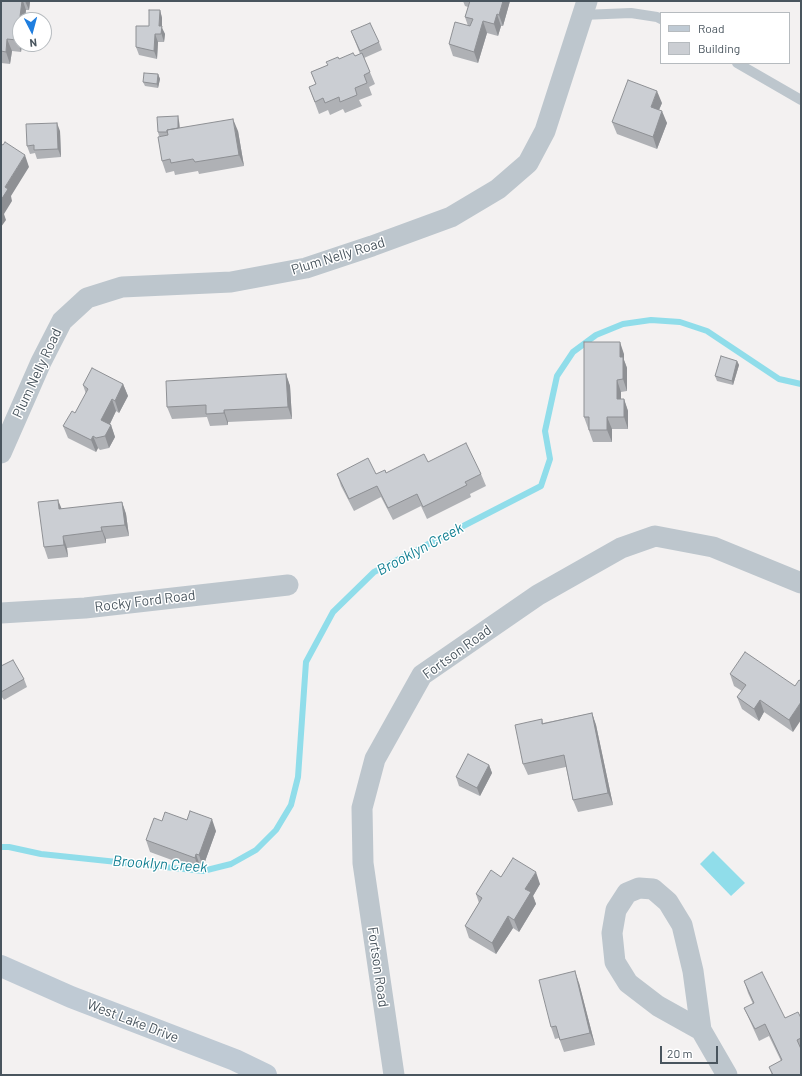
<!DOCTYPE html>
<html>
<head>
<meta charset="utf-8">
<style>
  body { margin:0 }
  #map { position:relative; width:802px; height:1076px; overflow:hidden; background:#f3f1f1; font-family:Barlow,sans-serif }
  canvas { display:block }
  .frame { position:absolute; inset:0; border:2px solid #49555e; pointer-events:none }
  .legend { position:absolute; left:660px; top:12px; width:130px; height:52px; box-sizing:border-box; background:#fff; border:1px solid #b6bbbf; margin:0; padding:5px 7px; list-style:none; font-size:12px; color:#49555e }
  .legend li { display:flex; align-items:center; gap:8px; height:20px }
  .legend b { width:20px; border:1px solid #b6bbbf }
  .north { position:absolute; left:12px; top:12px; width:40px; height:40px; box-sizing:border-box; background:#fff; border:1px solid #b6bbbf; border-radius:50%; rotate:174deg; font-size:11px; font-weight:700; line-height:16px; text-align:center; color:#49555e }
  .north::after { content:''; display:block; margin:auto; width:14px; height:18px; background:#1f7edf; clip-path:polygon(50% 0,100% 100%,50% 72%,0 100%) }
  .scale { position:absolute; left:660px; top:1046px; width:58px; height:18px; box-sizing:border-box; border:2px solid #49555e; border-top:0; padding-left:5px; font-size:12px; line-height:14px; white-space:nowrap; color:#49555e; -webkit-text-stroke:3px #fff; paint-order:stroke }
</style>
</head>
<body>
<div id="map">
<canvas width="802" height="1076"></canvas>
<div class="frame"></div>
<ul class="legend">
<li><b style="height:5px;background:#bfcad4"></b>Road</li>
<li><b style="height:11px;background:#cbced3"></b>Building</li>
</ul>
<div class="north">N</div>
<div class="scale">20 m</div>
</div>
<script>
const context = document.querySelector('canvas').getContext('2d');
context.lineJoin = 'round';
function fill(path, color) {
  context.fillStyle = color;
  context.fill(path, 'evenodd');
}
function poly(rows) {
  const path = new Path2D();
  for (const r of rows) {
    path.moveTo(r[0], r[1]);
    for (let i = 2; i < r.length; i += 2) path.lineTo(r[i], r[i + 1]);
  }
  return path;
}
function strokePath(path, color, width, dash) {
  context.strokeStyle = color;
  context.lineWidth = width;
  context.lineCap = dash ? 'butt' : 'round';
  context.setLineDash(dash || []);
  context.stroke(path);
}
function drawText(font, color, halo, rows, align = 'center') {
  context.font = font + ' Barlow,sans-serif';
  context.lineWidth = 3;
  context.setLineDash([]);
  context.textBaseline = 'middle';
  context.strokeStyle = halo;
  context.fillStyle = color;
  for (const [text, x, y, turn = 0] of rows) {
    context.save();
    context.translate(x, y);
    context.rotate((+turn || 0) * Math.PI / 180);
    context.textAlign = isNaN(turn) ? turn : align;
    if (halo) context.strokeText(text, 0, 0);
    context.fillText(text, 0, 0);
    context.restore();
  }
}
const water = poly([
  [713,851,745,883,731,896,700,864]
]);
const stream = poly([
  [1,847,9,847,41,854,203,871,231,864,256,850,276,830,291,805,298,777,306,662,333,612,374,572,541,486,550,459,545,431,557,376,573,352,596,335,623,324,651,320,680,322,707,331,779,379,801,384]
]);
const service = poly([
  [582,15,631,13,657,17,661,19],
  [737,63,801,100]
]);
const minor = poly([
  [1,453,41,362,62,321,87,298,122,287,231,282,306,268,372,246,451,217,498,189,528,163,545,131,587,1],
  [1,613,85,608,288,585],
  [701,1030,658,1006,628,983,615,962,612,933,616,910,627,893,639,888,653,889,668,902,682,925,693,971,701,1030,727,1075],
  [394,1075,363,863,362,808,375,759,422,675,538,595,621,548,655,536,713,547,801,583]
]);
const secondary = poly([
  [1,966,71,997,235,1060,266,1075]
]);
const wall = poly([
  [1,1,29,1,30,2,29,10,26,10,20,44,22,44,21,52,12,51,10,64,1,63],
  [463,1,510,1,503,26,501,26,498,36,487,33,478,63,453,56,449,44,468,26,465,17,468,7,465,6],
  [160,10,162,18,162,28,165,34,164,42,158,42,157,59,139,55,136,47],
  [351,31,379,42,382,50,364,58,375,84,369,87,372,95,359,100,362,106,345,113,343,109,330,115,328,110,319,114,309,87,316,85,311,72,328,65,339,59,355,56,360,54],
  [158,74,160,79,158,88,145,86,143,82],
  [662,103,659,110,667,123,657,149,617,134,612,122],
  [179,121,180,128,238,131,244,166,199,174,198,171,175,175,174,171,166,173,162,161,165,136,159,136,158,132],
  [60,131,61,157,37,159,35,153,30,154,27,146],
  [624,354,624,360,627,368,627,391,621,392,621,399,624,399,628,411,628,429,612,429,612,442,593,442,584,417],
  [737,361,739,365,733,385,717,381,715,376],
  [286,374,290,386,292,419,228,422,228,425,210,426,207,417,172,419,167,407],
  [123,384,128,396,119,413,116,411,110,424,111,425,115,437,109,448,100,450,98,448,96,452,68,438,63,426,75,413,86,394,83,385],
  [428,462,481,474,486,486,470,494,471,497,427,519,421,506,393,520,381,497,354,511,341,486,337,474,376,474,386,473],
  [122,502,126,514,129,536,106,539,106,543,67,548,68,557,48,559,44,547,62,509],
  [1,666,24,679,27,687,4,700,1,696],
  [730,674,795,686,793,732,764,712,759,721,742,709,737,697,742,691,734,686],
  [592,713,596,725,613,805,578,812,573,800,566,767,528,775,523,764,542,719,543,723],
  [489,765,492,773,480,796,459,786,456,777],
  [187,820,216,831,203,867,200,866,199,870,150,852,146,840,162,821],
  [501,877,540,884,533,896,536,904,519,932,513,928,496,954,469,938,465,926,479,903,476,894],
  [744,981,785,1018,801,1018,801,1075,772,1075,769,1067,781,1061,769,1036,759,1041,744,1008,753,1004,748,993],
  [579,983,595,1045,564,1052,559,1038,555,1039,551,1027]
]);
const shadedWall = poly([
  [22,1,23,1,26,10,25,20,20,20,20,44,22,44,21,52,17,40],
  [25,1,29,1,30,2,29,10],
  [503,1,510,1,503,26,499,15],
  [160,10,162,18,162,28,165,34,164,42,159,26],
  [497,14,501,26,498,36,494,24],
  [483,21,487,33,478,63,474,52],
  [155,34,158,42,157,59,154,51],
  [7,39,12,51,10,64,6,52],
  [158,74,160,79,158,88,157,84],
  [657,91,662,103,655,119,651,107],
  [662,111,667,123,657,149,653,137],
  [178,116,179,121,180,135,178,131],
  [233,119,238,131,244,166,239,155],
  [57,123,60,131,61,157,58,149],
  [25,155,29,167,11,196,12,201,4,214,6,220,1,227,1,200,5,187],
  [620,342,624,354,624,360,627,368,627,391,623,379,620,357],
  [737,361,739,365,733,385,732,381],
  [286,374,290,386,292,419,288,407],
  [617,380,621,392,621,411,617,399],
  [123,384,128,396,119,413,115,401],
  [112,399,116,411,106,432,101,420],
  [624,399,628,411,628,429,624,417],
  [224,410,228,422,228,425,224,413],
  [607,417,612,429,612,442,607,430],
  [111,425,115,437,109,448,105,436],
  [93,436,98,448,96,452,91,440],
  [58,500,63,512,59,509],
  [122,502,126,514,129,536,125,525],
  [101,527,106,539,106,543,102,531],
  [63,536,67,548,68,557,64,545],
  [760,700,764,712,759,721,754,709],
  [801,702,801,720,793,732,789,720],
  [592,713,596,725,613,805,608,793],
  [489,765,492,773,480,796,477,788],
  [212,819,216,831,203,867,199,855],
  [196,854,200,866,199,870,195,858],
  [536,872,540,884,533,896,536,904,519,932,514,920,525,889],
  [508,916,513,928,496,954,492,943],
  [575,971,579,983,595,1045,590,1033]
]);
const building = poly([
  [1,1,22,1,17,40,7,39,6,52,1,51,1,1],
  [470,1,503,1,499,15,497,14,494,24,483,21,474,52,449,44,455,22,470,26,473,19,465,17,470,1],
  [149,10,160,10,159,26,162,26,161,34,155,34,154,51,136,47,136,26,149,26,149,10],
  [370,23,379,42,360,51,351,31,370,23],
  [353,53,355,56,362,53,370,72,364,75,367,83,355,88,357,95,340,102,339,97,325,103,323,98,315,102,309,87,316,84,311,72,328,65,326,62,338,57,339,59,353,53],
  [144,73,158,74,157,84,143,82,144,73],
  [628,80,657,91,651,107,662,111,653,137,612,122,628,80],
  [178,116,178,128,167,130,167,132,158,132,157,117,178,116],
  [233,119,239,155,195,162,193,159,171,163,170,159,162,161,158,137,168,135,167,130,233,119],
  [57,123,58,149,34,150,34,145,27,146,26,124,57,123],
  [5,142,25,155,5,187,8,189,1,200,1,144,3,145,5,142],
  [584,342,620,342,620,357,623,357,623,379,617,380,617,399,624,399,624,417,607,417,607,430,589,430,589,417,584,417,584,342],
  [721,356,737,361,732,381,715,376,721,356],
  [92,368,123,384,115,401,112,399,101,420,111,425,105,436,96,438,93,436,91,440,63,426,72,411,75,413,88,389,83,385,92,368],
  [286,374,288,407,224,410,224,413,206,414,206,405,167,407,166,381,286,374],
  [466,443,481,474,465,482,467,485,423,507,417,494,388,508,377,486,349,499,337,474,368,458,376,474,385,470,386,473,424,454,428,462,466,443],
  [58,500,59,509,122,502,125,525,101,527,102,531,63,536,64,545,44,547,38,502,58,500],
  [745,652,795,686,799,680,801,681,801,702,789,720,760,700,754,709,737,697,746,685,730,674,745,652],
  [13,660,24,679,1,692,1,666,13,660],
  [592,713,608,793,573,800,564,755,523,764,515,725,542,719,542,724,592,713],
  [468,754,489,765,477,788,456,777,468,754],
  [190,811,212,819,199,855,196,854,195,858,146,840,154,818,162,821,165,812,187,820,190,811],
  [513,858,536,872,525,889,531,892,514,920,508,916,492,943,465,926,482,898,476,894,491,870,501,877,513,858],
  [575,971,590,1033,560,1040,556,1026,551,1027,539,980,575,971],
  [762,972,785,1018,798,1012,801,1018,801,1038,797,1040,801,1049,801,1075,773,1075,769,1067,782,1060,765,1024,755,1029,744,1008,754,1003,744,981,762,972]
]);
const streetNames = [
  ["Plum Nelly Road",338,256,-17],
  ["Plum Nelly Road",37,373,-65],
  ["Rocky Ford Road",145,601,-7],
  ["Fortson Road",457,652,-36],
  ["Fortson Road",378,967,82],
  ["West Lake Drive",133,1021,21]
];
const waterNames = [
  ["Brooklyn Creek",420,549,-28],
  ["Brooklyn Creek",160,864,4]
];
fill(water, '#90ddea');
strokePath(stream, '#90ddea', 6);
strokePath(service, '#bdc6cd', 10);
strokePath(minor, '#bdc6cd', 21);
strokePath(secondary, '#bfcad4', 22);
fill(wall, '#afb1b5');
fill(shadedWall, '#8e9094');
fill(building, '#cbced3');
strokePath(building, '#8e9094', 1);
drawText('14px', '#49555e', '#fff', streetNames);
drawText('italic 15px', '#117f92', '#fff', waterNames);
</script>
</body>
</html>
